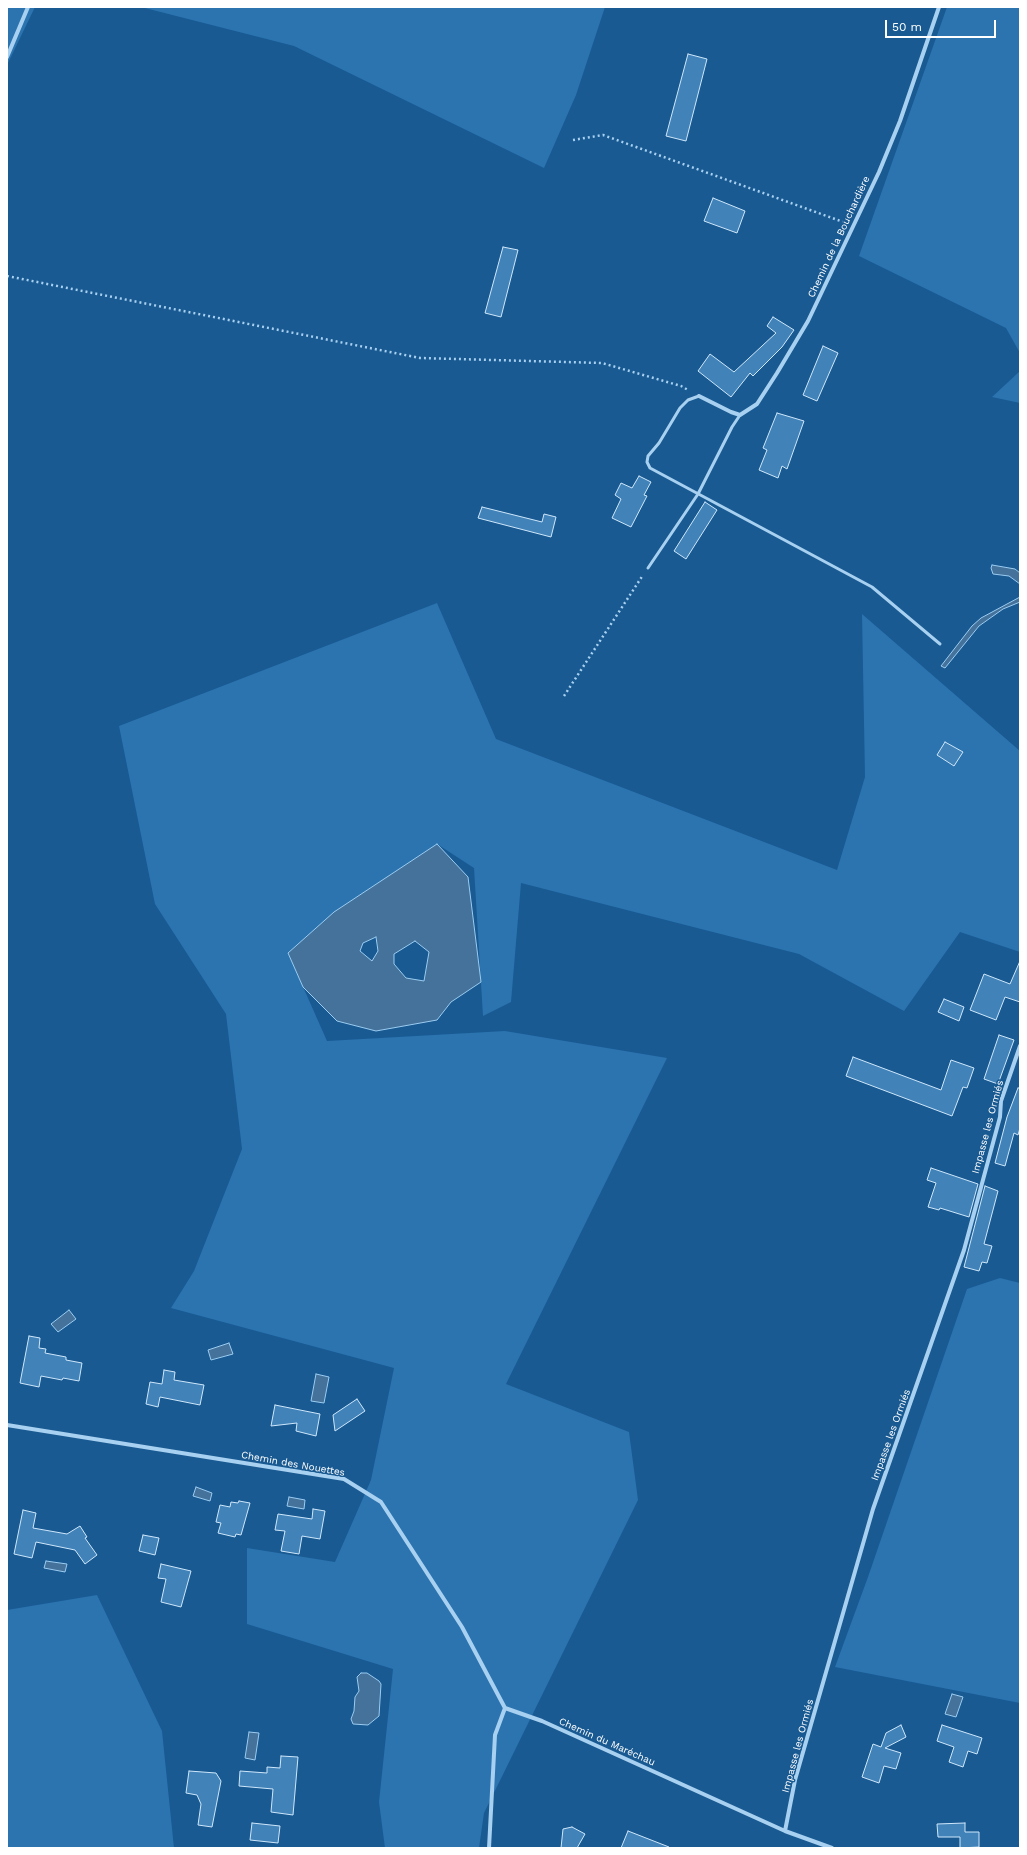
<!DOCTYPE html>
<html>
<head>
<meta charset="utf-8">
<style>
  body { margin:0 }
  #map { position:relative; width:1027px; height:1855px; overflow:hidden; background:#195a92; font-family:"Work Sans",sans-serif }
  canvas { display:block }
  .frame { position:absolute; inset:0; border:8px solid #fff; pointer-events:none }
  .scale { position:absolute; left:885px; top:20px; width:111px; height:18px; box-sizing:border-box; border:2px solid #fff; border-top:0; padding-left:5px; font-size:12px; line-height:14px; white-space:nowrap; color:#fff; -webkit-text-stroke:3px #195a92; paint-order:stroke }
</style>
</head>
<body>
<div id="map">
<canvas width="1027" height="1855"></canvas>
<div class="frame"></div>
<div class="scale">50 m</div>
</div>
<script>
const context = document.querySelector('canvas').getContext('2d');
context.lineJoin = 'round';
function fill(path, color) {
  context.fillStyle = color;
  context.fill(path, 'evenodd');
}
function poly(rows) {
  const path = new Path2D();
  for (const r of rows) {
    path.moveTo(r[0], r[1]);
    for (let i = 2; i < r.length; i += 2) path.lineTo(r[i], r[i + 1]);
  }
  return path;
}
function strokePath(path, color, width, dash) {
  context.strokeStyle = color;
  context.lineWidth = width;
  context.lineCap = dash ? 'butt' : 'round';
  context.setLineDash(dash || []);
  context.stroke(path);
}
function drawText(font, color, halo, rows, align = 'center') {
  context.font = font + ' "Work Sans",sans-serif';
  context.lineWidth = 3;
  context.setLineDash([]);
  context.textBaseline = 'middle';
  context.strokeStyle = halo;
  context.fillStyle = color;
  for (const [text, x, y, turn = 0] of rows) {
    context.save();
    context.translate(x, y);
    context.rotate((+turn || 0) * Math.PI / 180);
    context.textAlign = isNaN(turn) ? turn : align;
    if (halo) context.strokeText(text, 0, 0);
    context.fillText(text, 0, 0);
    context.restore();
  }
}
const green = poly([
  [7,7,35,7,7,65],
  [141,7,605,7,576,95,544,168,294,46],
  [947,7,1020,7,1020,353,1006,328,859,256],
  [1020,371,1020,403,992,397],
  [437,603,496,739,837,870,865,777,862,614,1020,751,1020,952,960,932,904,1011,799,954,521,883,511,1002,483,1016,474,868,437,844,288,953,327,1041,505,1031,667,1058,506,1384,629,1432,638,1500,484,1813,479,1848,385,1848,379,1802,393,1669,247,1624,247,1548,335,1562,371,1480,394,1368,171,1308,194,1271,242,1149,226,1014,155,904,119,726],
  [1000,1278,1020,1283,1020,1703,835,1667,868,1577,967,1289],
  [97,1595,162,1731,174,1848,7,1848,7,1610]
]);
const water = poly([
  [992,565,1015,569,1020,573,1020,584,1009,576,993,574,991,568,992,565],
  [1020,597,1020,602,1003,609,979,626,945,668,941,666,972,626,981,618,1020,597],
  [437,844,468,877,481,982,451,1002,437,1020,376,1031,337,1021,303,987,288,953,334,912,437,844],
  [376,937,378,951,372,961,360,951,363,943,376,937],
  [415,941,429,952,424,981,406,978,394,964,394,954,415,941],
  [69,1310,76,1319,58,1332,51,1324,69,1310],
  [229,1343,233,1354,211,1360,208,1350,229,1343],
  [316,1374,329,1377,324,1403,311,1401,316,1374],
  [196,1487,212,1493,210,1501,193,1496,196,1487],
  [289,1497,305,1500,304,1509,287,1506,289,1497],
  [46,1561,67,1564,65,1572,44,1568,46,1561],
  [361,1673,367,1673,379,1681,381,1684,379,1716,368,1725,353,1724,351,1719,354,1711,355,1697,359,1691,357,1677,361,1673],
  [952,1694,963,1697,956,1717,945,1714,952,1694],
  [249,1732,259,1733,255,1760,245,1758,249,1732]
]);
const building = poly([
  [688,54,707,59,686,141,666,136,688,54],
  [713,198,745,211,737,233,704,221,713,198],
  [503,247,518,250,501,317,485,313,503,247],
  [773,317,794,330,782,347,753,376,750,373,731,397,698,371,710,354,734,372,776,333,767,326,773,317],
  [823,346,838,353,817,401,803,395,823,346],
  [777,413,804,421,787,469,782,466,778,478,759,470,767,450,763,448,777,413],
  [639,476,651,482,644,495,647,496,631,527,612,518,621,499,615,495,621,483,632,488,639,476],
  [705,502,717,510,686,559,674,551,705,502],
  [482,507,542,522,544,514,556,517,551,537,478,518,482,507],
  [945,742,963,752,954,766,937,755,945,742],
  [1020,961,1020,1002,1005,997,996,1020,970,1010,984,974,1010,984,1020,961],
  [944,999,964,1007,959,1021,938,1012,944,999],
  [999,1035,1014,1040,998,1084,984,1079,999,1035],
  [853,1057,941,1090,951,1060,974,1068,967,1088,963,1087,952,1116,846,1076,853,1057],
  [1018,1088,1020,1088,1020,1128,1018,1135,1014,1133,1005,1166,995,1163,1007,1117,1018,1088],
  [931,1168,978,1184,969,1217,940,1208,939,1210,928,1207,936,1183,927,1180,931,1168],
  [985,1186,998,1191,984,1244,992,1246,987,1263,982,1262,979,1271,964,1267,985,1186],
  [29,1336,40,1338,39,1348,46,1349,45,1353,66,1357,66,1360,82,1363,79,1381,63,1378,62,1380,41,1376,39,1387,20,1383,29,1336],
  [164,1370,175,1372,174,1380,204,1385,200,1405,160,1397,158,1407,146,1404,150,1382,162,1384,164,1370],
  [357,1399,365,1411,335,1431,333,1415,357,1399],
  [275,1405,320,1414,316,1436,296,1431,297,1423,271,1426,275,1405],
  [239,1501,250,1503,241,1535,236,1534,235,1537,218,1533,221,1523,216,1522,220,1505,230,1507,231,1502,238,1503,239,1501],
  [313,1509,325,1511,320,1539,302,1536,299,1554,281,1551,285,1531,275,1530,278,1514,312,1519,313,1509],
  [23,1510,36,1513,33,1528,67,1534,80,1526,87,1537,85,1538,97,1555,85,1564,75,1550,36,1542,32,1558,14,1554,23,1510],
  [143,1535,159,1538,155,1555,139,1551,143,1535],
  [161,1564,191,1571,181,1607,161,1602,166,1579,158,1578,161,1564],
  [901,1725,906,1737,885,1748,901,1753,896,1769,884,1766,879,1783,862,1777,873,1744,881,1747,886,1733,901,1725],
  [942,1725,982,1738,977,1754,968,1751,963,1767,949,1762,954,1747,937,1741,942,1725],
  [281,1756,298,1757,293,1815,271,1812,273,1789,239,1786,240,1771,267,1773,267,1767,280,1768,281,1756],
  [189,1771,216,1773,221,1781,212,1827,198,1825,201,1804,197,1795,186,1793,189,1771],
  [252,1823,280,1826,278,1843,250,1840,252,1823],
  [965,1823,965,1832,979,1832,979,1847,960,1848,960,1837,938,1837,937,1824,965,1823],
  [572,1827,585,1834,577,1848,561,1848,563,1829,572,1827],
  [628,1831,669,1847,669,1848,621,1848,628,1831]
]);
const path = poly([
  [573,140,603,135,846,223],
  [7,276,420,358,602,363,681,386,688,390],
  [564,696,643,575]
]);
const service = poly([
  [699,396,688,400,680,408,659,443,648,456,647,462,650,468,872,587,940,644],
  [648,568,698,494,732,427,740,415]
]);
const minor = poly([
  [7,57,28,7],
  [699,396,731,412,740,415,757,404,777,373,808,321,879,172,900,121,939,7],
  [7,1425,344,1479,381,1502,462,1627,505,1708],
  [785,1831,795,1780,873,1509,964,1250,1000,1117,1001,1101,1020,1046],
  [489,1848,495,1735,505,1708,542,1721,785,1831,832,1848]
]);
const streetNames = [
  ["Chemin de la Bouchardière",839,237,-65],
  ["Impasse les Ormiés",988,1127,-75],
  ["Impasse les Ormiés",891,1435,-70],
  ["Chemin des Nouettes",293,1464,10],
  ["Chemin du Maréchau",607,1742,24],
  ["Impasse les Ormiés",798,1746,-75]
];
fill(green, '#2b74b0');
fill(water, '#44729a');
strokePath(water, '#9bccf2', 1);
fill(building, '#4183b9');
strokePath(building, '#cfe7fb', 1);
strokePath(path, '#a8d0f0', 2.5, [2, 3]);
strokePath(service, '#a8d0f0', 3);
strokePath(minor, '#a8d0f0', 4);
drawText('10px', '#fff', '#195a92', streetNames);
</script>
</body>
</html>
